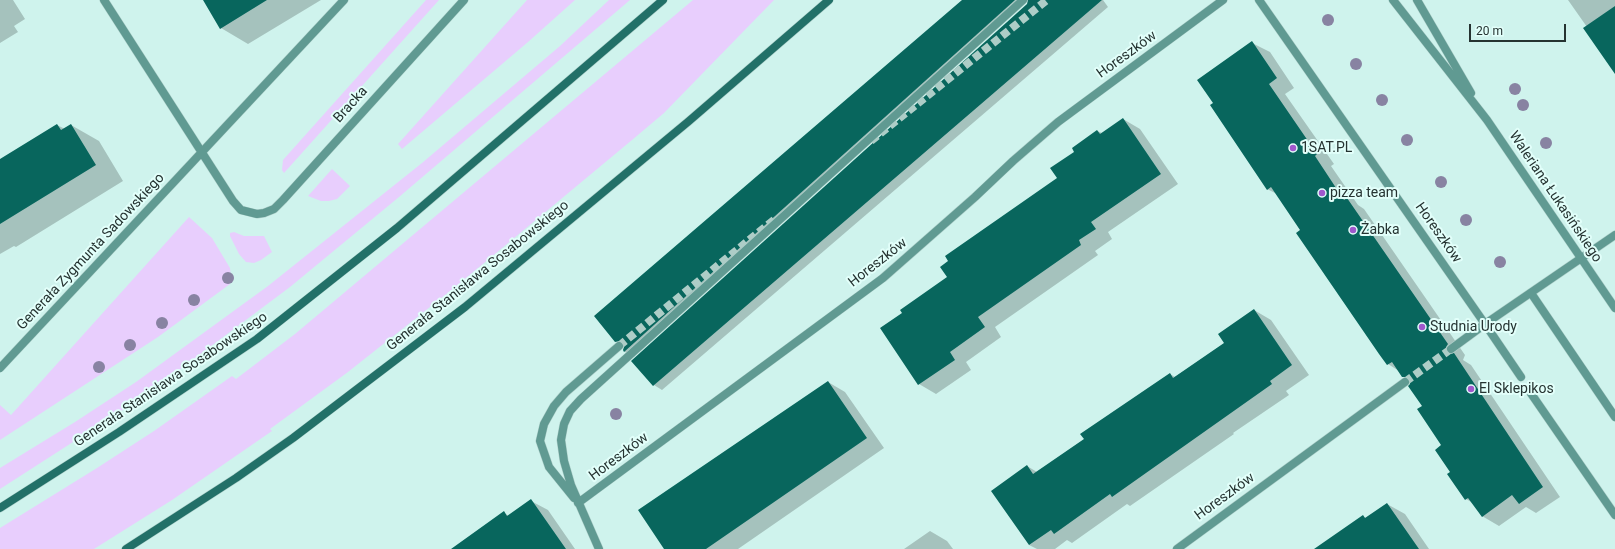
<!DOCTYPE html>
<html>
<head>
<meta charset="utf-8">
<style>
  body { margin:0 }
  #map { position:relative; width:1615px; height:549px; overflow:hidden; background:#cff3ed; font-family:Roboto,sans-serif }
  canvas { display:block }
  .scale { position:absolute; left:1469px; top:24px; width:97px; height:18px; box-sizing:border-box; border:2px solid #253331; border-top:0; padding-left:5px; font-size:12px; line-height:14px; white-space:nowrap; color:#253331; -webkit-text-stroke:3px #e2fffa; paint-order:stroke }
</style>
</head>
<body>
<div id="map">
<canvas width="1615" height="549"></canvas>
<div class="scale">20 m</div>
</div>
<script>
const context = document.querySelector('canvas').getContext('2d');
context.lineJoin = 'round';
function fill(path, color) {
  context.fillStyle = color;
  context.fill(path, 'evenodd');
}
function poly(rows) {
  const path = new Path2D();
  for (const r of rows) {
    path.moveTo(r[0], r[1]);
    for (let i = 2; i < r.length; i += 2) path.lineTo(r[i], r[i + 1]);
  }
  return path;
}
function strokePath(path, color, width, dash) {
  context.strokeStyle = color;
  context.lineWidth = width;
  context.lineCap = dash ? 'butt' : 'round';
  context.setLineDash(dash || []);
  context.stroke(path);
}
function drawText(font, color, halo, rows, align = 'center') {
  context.font = font + ' Roboto,sans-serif';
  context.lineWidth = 4;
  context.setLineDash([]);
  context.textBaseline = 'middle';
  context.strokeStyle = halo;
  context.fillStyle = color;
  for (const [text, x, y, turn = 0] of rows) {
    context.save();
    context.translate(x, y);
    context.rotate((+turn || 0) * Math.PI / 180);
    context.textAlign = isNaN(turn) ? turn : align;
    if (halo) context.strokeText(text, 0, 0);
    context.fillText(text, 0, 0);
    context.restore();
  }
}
const green = poly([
  [426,0,439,0,284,173,282,170,283,160],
  [527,0,575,0,528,42,402,149,398,144],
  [609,0,630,0,399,197,290,287,143,397,0,489,0,468,75,422,136,382,268,286,422,163,560,46],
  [693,0,774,0,664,113,632,140,454,288,348,372,270,429,272,431,172,500,94,549,0,549,0,528,97,468,154,431,232,376,236,379,295,334],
  [332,169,350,186,337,199,329,201,321,201,308,196],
  [189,217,212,238,230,268,231,277,230,284,158,337,0,440,0,405,11,415],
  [234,232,244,236,264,236,272,252,261,260,254,263,246,262,239,254,230,236,230,233]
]);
const shadow = poly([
  [0,0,13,0,25,19,14,26,18,32,0,43],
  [204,0,321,0,248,44,221,28],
  [963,0,1029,0,634,357,625,352,624,350,625,346,616,341],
  [1030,0,1103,0,1108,7,662,390,654,385,1027,5],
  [1568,0,1615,0,1615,73,1587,27],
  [1252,43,1270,52,1294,88,1285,94,1334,164,1331,166,1358,205,1364,209,1465,355,1463,360,1471,365,1560,497,1536,513,1526,507,1499,526,1482,516,1473,503,1466,499,1451,472,1443,446,1411,381,1403,377,1399,371,1388,364,1277,194,1267,189,1214,103],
  [1123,119,1140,129,1178,184,1108,232,1112,239,1095,251,1098,255,995,327,1001,337,966,362,971,370,936,394,919,384,903,313,948,277,1058,178,1076,152,1097,131,1102,133],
  [57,125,65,129,71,125,99,141,123,181,16,247,14,246,0,254,0,160],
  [1254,310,1271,320,1309,375,1286,391,1289,395,1233,433,1234,434,1130,506,1127,504,1072,543,1067,540,1055,549,1037,549,1029,545,1027,466,1037,472,1085,439,1170,374,1175,377,1225,343],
  [828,382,845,392,884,448,738,549,666,549],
  [531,501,548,510,575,549,453,549,504,513,509,516],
  [1387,504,1405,514,1429,549,1316,549,1363,517,1367,518],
  [930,531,947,541,953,549,904,549]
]);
const building = poly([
  [203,0,267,0,220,29],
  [962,0,1015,0,624,352,623,350,624,347,623,343,620,341,615,342,594,316],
  [1028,0,1102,0,653,386,631,361,1027,4],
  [1615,6,1615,74,1583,28],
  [1252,41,1277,78,1269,84,1317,154,1315,156,1344,200,1347,198,1448,344,1446,347,1446,352,1449,354,1454,353,1543,487,1519,504,1512,495,1482,517,1468,498,1465,500,1447,474,1450,472,1435,450,1441,445,1417,409,1422,406,1408,386,1410,384,1410,379,1407,377,1402,377,1392,362,1387,365,1379,354,1296,233,1300,230,1271,187,1267,190,1210,105,1213,103,1197,80],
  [1123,118,1161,174,1091,222,1096,229,1079,240,1081,245,978,317,985,327,950,352,955,360,918,385,880,328,902,313,900,310,947,277,940,267,948,261,945,256,1057,178,1050,168,1074,152,1072,148,1097,130,1100,134],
  [57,124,61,130,71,124,96,165,0,224,0,159],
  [1254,309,1292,365,1270,381,1272,384,1112,497,1110,494,1054,534,1051,530,1029,545,991,491,1027,465,1033,474,1084,439,1080,434,1170,373,1173,378,1224,343,1218,334],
  [828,381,867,438,706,549,664,549,638,510],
  [531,499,566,549,451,549,504,511,507,516],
  [1387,503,1419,549,1314,549,1363,515,1365,518]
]);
const minorTunnel = poly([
  [871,141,1047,0],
  [619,346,775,219],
  [1405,382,1451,349]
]);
const service = poly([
  [1531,293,1615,417]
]);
const minor = poly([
  [104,0,233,201,241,210,257,214,264,213,274,209,283,200,464,0],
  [1259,0,1485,324,1451,349],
  [0,368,344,0],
  [1521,377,1485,324,1615,235],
  [1530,392,1615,515],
  [574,498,549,467,540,441,544,424,554,406,566,392,619,346],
  [578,503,883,278,975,197,1013,161,1058,122,1223,0],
  [599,549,571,485,564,461,561,440,564,424,570,411,581,399,1023,0],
  [1177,549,1405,382]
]);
const tertiary = poly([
  [1393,0,1487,120,1615,308],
  [1417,0,1471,93]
]);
const secondary = poly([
  [0,508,119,432,257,339,397,228,663,0],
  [126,549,236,478,293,438,465,307,689,121,829,0]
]);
const trees = [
  [1328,20],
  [1356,64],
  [1515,89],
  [1382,100],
  [1523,105],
  [1407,140],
  [1546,143],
  [1441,182],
  [1466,220],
  [1500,262],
  [228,278],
  [194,300],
  [162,323],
  [130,345],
  [99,367],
  [616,414]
];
const markers = [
  [1293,148,4,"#9f58cc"],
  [1322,193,4,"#9f58cc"],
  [1353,230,4,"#9f58cc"],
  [1422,327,4,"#9f58cc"],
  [1471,389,4,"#9f58cc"]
];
const streetNames = [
  ["Horeszków",1127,55,-36],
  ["Bracka",351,105,-48],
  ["Waleriana Łukasińskiego",1555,197,56],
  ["Horeszków",1438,233,55],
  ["Generała Zygmunta Sadowskiego",91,252,-47],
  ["Horeszków",878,263,-38],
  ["Generała Stanisława Sosabowskiego",478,276,-39],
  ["Generała Stanisława Sosabowskiego",171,380,-34],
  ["Horeszków",619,457,-37],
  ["Horeszków",1225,497,-36]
];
const poiNames = [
  ["1SAT.PL",1301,148],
  ["pizza team",1330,193],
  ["Żabka",1361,230],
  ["Studnia Urody",1430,327],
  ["El Sklepikos",1479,389]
];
fill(green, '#e8cefd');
fill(shadow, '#0003');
fill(building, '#08665d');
strokePath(minorTunnel, '#adcdc7', 8, [8, 4]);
strokePath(service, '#b0d0cb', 9);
strokePath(minor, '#b0d0cb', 9);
strokePath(tertiary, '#b0d0cb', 9);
strokePath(secondary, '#b0d0cb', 9);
strokePath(service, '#609a92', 8);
strokePath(minor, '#609a92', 8);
strokePath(tertiary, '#609a92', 8);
strokePath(secondary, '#227068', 8);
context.fillStyle = '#8883a2';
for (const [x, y] of trees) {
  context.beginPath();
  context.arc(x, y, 6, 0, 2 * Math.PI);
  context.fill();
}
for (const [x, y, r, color] of markers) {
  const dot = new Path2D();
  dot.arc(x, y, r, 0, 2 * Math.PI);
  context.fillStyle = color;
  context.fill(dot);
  strokePath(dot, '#e2fffa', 1.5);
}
drawText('14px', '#253331', '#e2fffa', streetNames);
drawText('14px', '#253331', '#e2fffa', poiNames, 'left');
</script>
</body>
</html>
